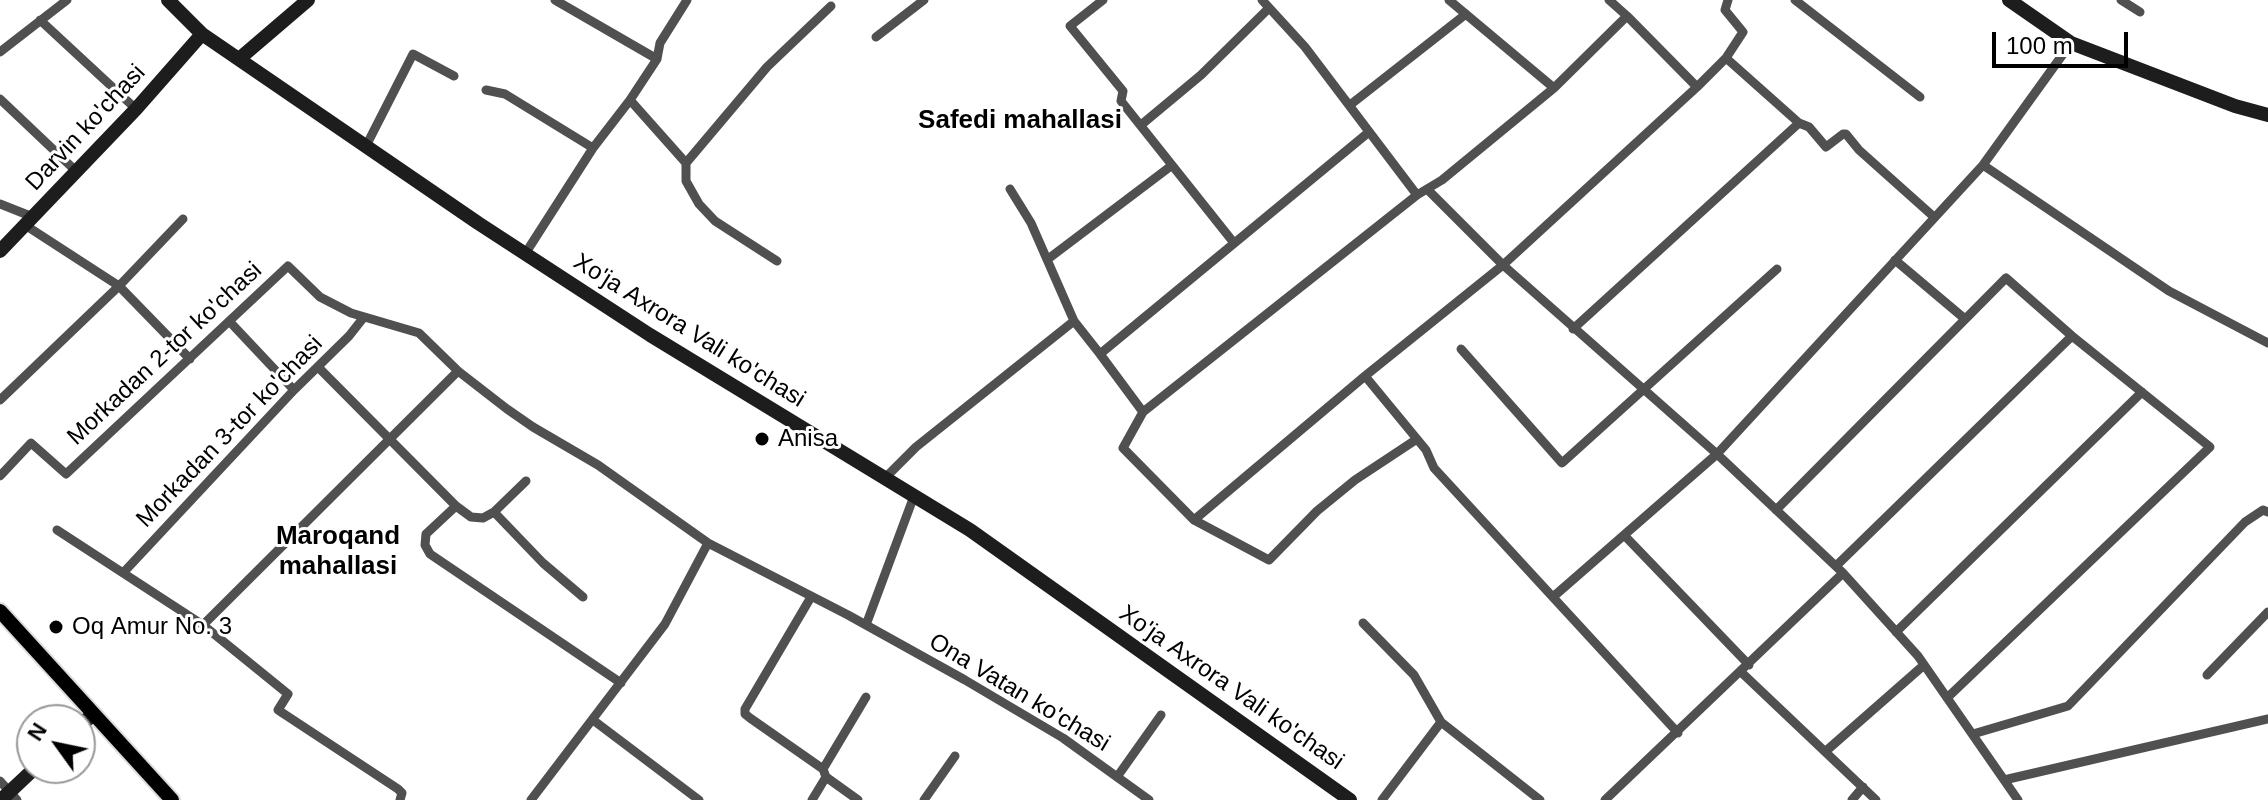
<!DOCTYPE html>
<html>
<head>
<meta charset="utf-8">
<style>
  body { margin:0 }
  #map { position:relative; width:2268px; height:800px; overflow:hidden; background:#fff; font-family:Helvetica,sans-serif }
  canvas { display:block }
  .north { position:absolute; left:16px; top:704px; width:80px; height:80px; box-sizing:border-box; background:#fff; border:2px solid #999; border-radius:50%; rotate:303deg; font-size:22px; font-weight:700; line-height:32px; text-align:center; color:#000 }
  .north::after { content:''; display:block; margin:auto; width:28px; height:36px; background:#000; clip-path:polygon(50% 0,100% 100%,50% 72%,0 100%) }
  .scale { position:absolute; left:1992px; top:32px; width:136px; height:36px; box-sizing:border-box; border:4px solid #000; border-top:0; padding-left:10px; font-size:24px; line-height:28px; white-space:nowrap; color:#000; -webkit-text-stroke:6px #fff; paint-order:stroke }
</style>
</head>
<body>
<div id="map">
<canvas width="2268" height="800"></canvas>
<div class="north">N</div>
<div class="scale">100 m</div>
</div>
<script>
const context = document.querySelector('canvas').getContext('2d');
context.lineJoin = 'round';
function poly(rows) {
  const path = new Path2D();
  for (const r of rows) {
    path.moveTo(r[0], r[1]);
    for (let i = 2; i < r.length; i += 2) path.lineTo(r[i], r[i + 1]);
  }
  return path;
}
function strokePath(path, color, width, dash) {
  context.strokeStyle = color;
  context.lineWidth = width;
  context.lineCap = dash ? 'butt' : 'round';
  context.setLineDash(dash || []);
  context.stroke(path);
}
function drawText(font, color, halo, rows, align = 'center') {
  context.font = font + ' Helvetica,sans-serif';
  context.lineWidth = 6;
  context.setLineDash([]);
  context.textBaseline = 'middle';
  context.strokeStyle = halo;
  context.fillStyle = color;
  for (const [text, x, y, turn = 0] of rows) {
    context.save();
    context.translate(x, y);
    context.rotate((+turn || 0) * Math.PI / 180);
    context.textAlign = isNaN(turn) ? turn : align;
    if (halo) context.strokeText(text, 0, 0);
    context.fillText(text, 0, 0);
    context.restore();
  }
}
const street = poly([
  [555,0,657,59,630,100],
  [1103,0,1070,26,1123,91,1121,101,1234,243],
  [1262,0,1305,47,1417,195,1442,180,1554,88,1627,16,1609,0],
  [1449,0,1554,88],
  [1795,0,1920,97],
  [2121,0,2140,12],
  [1627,16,1697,87],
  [40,20,136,109],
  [876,37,924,0],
  [0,52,67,0],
  [657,59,660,43,687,0],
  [486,90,505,94,593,148],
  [0,99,77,172],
  [1350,105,1466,14],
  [1799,123,1809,127,1826,147,1843,134,1846,134,1859,150,1934,217],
  [1141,125,1201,75,1269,8],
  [366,146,413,54,454,76],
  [686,163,686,181,699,204,715,221,777,261],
  [1983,165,2169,291,2268,343],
  [1010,189,1031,223,1074,321],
  [1428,190,1503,265,1717,454,1843,573,1918,656,2018,800],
  [0,204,33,217],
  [183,219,119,286,190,359],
  [525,254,593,148,630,100,686,163,767,67,831,6],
  [1048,259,1171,166],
  [1895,260,1965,319],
  [230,322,294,390],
  [1573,329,1799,123,1726,58],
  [1461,349,1562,463,1777,269],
  [1100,354,1143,412,1417,195],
  [318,367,456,506,426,534,425,545,430,554,621,683],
  [1365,376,1426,450,1434,468,1678,733],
  [0,400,119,286,25,225],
  [1143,412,1123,448,1194,520,1365,376,1503,265,1697,87,1726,58,1743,32,1725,10,1728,0],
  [0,476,31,443,66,474,288,266,320,297,351,313,419,333,458,371,507,409,533,427,598,465,708,543,848,615,965,680,1063,738,1149,800],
  [885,478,916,447,1074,321,1100,354,1369,132],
  [456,506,471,517,483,518,494,512,526,481],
  [1776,510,2006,278,2072,336,1836,566],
  [494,512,543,563,583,597],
  [1194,520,1269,560,1317,511,1355,480,1417,439],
  [57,530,203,625,288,694,278,710,398,789,402,793,400,800],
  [1624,535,1749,665],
  [123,573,294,390,349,336,364,317],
  [811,597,745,709,745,714,750,718,823,769,826,777,812,800],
  [1553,597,1717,454,1983,165,2071,43],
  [1363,623,1414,675,1441,722],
  [203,625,458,371],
  [866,625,914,496],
  [1896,632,2142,392],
  [1741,672,1876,800],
  [2207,675,2268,612],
  [1947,698,2210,447,2072,336],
  [593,720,699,800],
  [1973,734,2068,706,2245,522,2263,510,2268,512],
  [1826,751,1924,665],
  [823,769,866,697],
  [826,777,858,800],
  [1117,777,1161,715],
  [2004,780,2268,719],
  [0,781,17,800],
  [531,800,665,624,708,543],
  [924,800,955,756],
  [1382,800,1441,722,1540,800],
  [1605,800,1843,573],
  [1852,800,1863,787]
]);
const secondary = poly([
  [168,0,202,34,478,223,650,335,970,530,1350,800],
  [2009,0,2071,43,2235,106,2268,115],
  [239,59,308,0],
  [0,251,136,109,202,34],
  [80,726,93,714],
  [1,800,35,768]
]);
const primary = poly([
  [0,611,172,800]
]);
const markers = [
  [762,439,8,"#000"],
  [56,627,8,"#000"]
];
const streetNames = [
  ["Darvin ko'chasi",86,128,-47],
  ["Xo'ja Axrora Vali ko'chasi",689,331,32],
  ["Morkadan 2-tor ko'chasi",165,354,-43],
  ["Morkadan 3-tor ko'chasi",230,432,-46],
  ["Xo'ja Axrora Vali ko'chasi",1231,688,35],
  ["Ona Vatan ko'chasi",1019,693,31]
];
const poiNames = [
  ["Anisa",778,439],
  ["Oq Amur No. 3",72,627]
];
const neighbourhoodNames = [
  ["Safedi mahallasi",1020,121],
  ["Maroqand",338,537],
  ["mahallasi",338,567]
];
strokePath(primary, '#dbdbdb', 18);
strokePath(street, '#505050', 9);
strokePath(secondary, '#1d1d1d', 14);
strokePath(primary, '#000', 14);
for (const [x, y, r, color] of markers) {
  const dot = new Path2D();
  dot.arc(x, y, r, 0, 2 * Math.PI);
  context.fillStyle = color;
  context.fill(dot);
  strokePath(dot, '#fff', 3);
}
drawText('24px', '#000', '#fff', streetNames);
drawText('24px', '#000', '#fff', poiNames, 'left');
drawText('bold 26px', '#000', '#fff', neighbourhoodNames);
</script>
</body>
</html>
